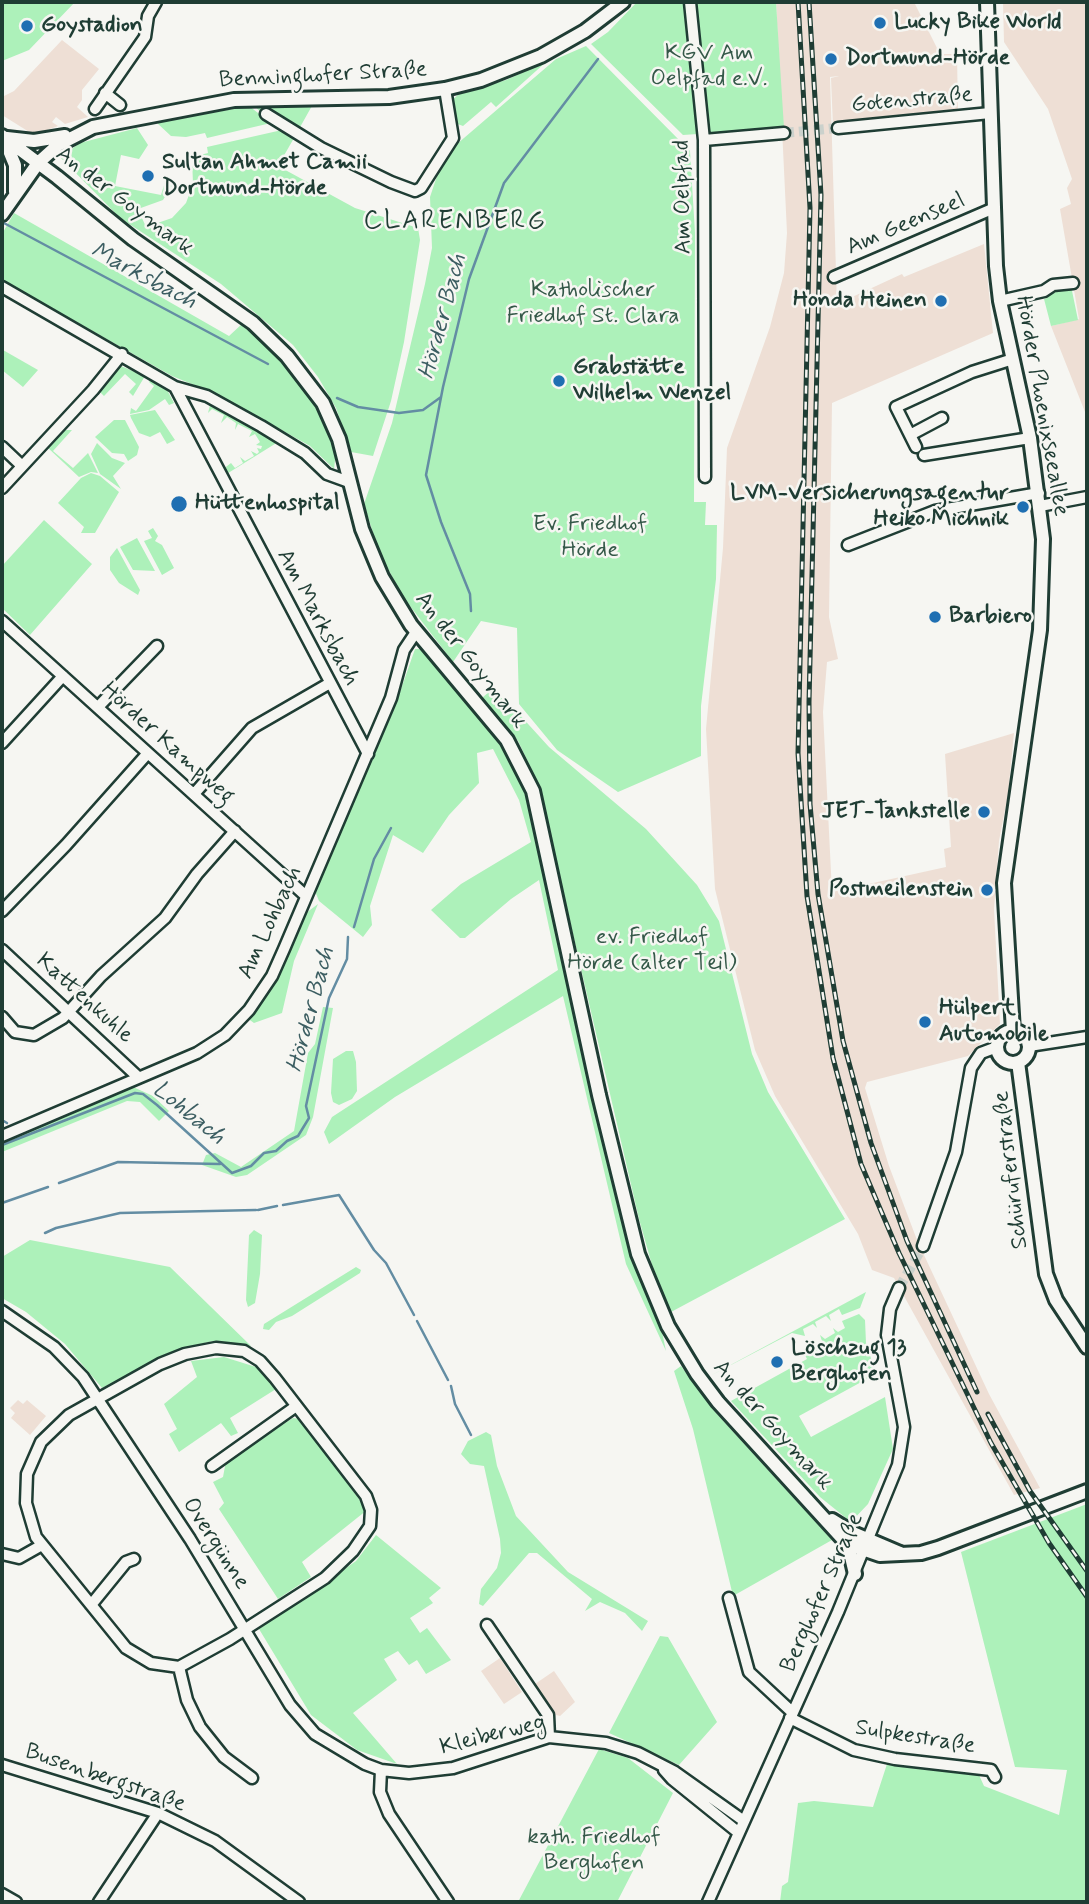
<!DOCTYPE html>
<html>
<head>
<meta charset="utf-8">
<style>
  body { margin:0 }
  #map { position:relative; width:1089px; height:1904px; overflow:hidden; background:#f6f6f2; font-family:Mynerve,sans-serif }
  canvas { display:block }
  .frame { position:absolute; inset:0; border:4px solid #1f3d34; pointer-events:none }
</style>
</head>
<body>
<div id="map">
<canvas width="1089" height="1904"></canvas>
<div class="frame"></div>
</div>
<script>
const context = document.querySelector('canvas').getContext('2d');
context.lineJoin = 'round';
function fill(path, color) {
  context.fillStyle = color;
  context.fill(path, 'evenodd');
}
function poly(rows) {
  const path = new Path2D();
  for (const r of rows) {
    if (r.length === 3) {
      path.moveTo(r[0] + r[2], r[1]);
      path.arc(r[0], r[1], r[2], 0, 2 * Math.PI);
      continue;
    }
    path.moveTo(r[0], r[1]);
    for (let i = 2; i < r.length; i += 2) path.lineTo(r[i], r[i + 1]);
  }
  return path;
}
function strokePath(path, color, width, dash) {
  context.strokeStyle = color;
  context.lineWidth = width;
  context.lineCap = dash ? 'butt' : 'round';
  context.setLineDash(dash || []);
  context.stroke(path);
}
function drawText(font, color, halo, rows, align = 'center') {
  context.font = font + ' Mynerve,sans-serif';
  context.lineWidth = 5;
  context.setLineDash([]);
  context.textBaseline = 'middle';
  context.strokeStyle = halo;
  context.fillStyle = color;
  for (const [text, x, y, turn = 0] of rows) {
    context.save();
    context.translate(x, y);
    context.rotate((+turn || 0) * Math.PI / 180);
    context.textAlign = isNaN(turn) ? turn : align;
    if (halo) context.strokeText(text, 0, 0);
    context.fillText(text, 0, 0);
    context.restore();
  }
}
const built = poly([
  [776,2,914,2,940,54,957,54,958,115,833,127,831,78,839,76,830,77,837,304,902,274,904,277,984,244,993,333,832,403,829,617,838,659,827,662,823,712,832,892,946,867,944,849,951,847,945,754,1014,733,1008,794,999,841,994,909,1000,1024,968,1056,867,1082,865,1088,889,1166,917,1240,989,1394,1040,1488,1014,1495,894,1278,872,1270,858,1234,775,1096,755,1050,715,889,706,729,723,548,727,448,770,327,784,273,787,233],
  [1003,2,1087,2,1087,417,1051,326,1079,319,1060,209,1071,204,1067,188,1072,179,1048,109,1004,42],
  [62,40,99,69,82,90,82,100,77,107,88,117,65,124,56,117,52,122,58,126,34,135,2,115,2,97,14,91],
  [18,1400,23,1404,27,1400,46,1416,30,1435,11,1418,15,1413,10,1408],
  [500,1658,522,1692,504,1704,481,1671],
  [554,1671,575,1702,560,1716,556,1715,535,1684]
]);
const green = poly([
  [2,2,75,2,29,50,2,61],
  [637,2,776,2,784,128,683,135,591,44,608,32],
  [586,46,690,151,695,233,694,502,706,502,705,525,717,525,716,579,701,706,701,756,618,792,557,750,519,704,517,628,481,621,453,662,403,597,379,552,364,504,392,423,425,284,432,248,430,197,441,164,457,144,556,59],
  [546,62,496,107,491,102,463,126,455,123,452,100,459,94,506,80],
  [267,104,313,104,299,129,267,108,263,114,253,105,267,107],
  [249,106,271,123,207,138,205,133,186,137,171,136,157,123],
  [137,128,148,145,139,159,121,155,115,186,161,195,165,182,173,184,163,200,138,209,146,227,172,218,186,203,193,184,192,157,208,153,207,147,282,130,294,138,278,166,355,208,418,228,420,240,404,342,391,401,373,456,351,452,336,408,318,377,293,345,221,284,120,218,60,157,80,143],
  [14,213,229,336,243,323,288,363,315,400,336,452,334,469,310,446,219,395,172,376,2,280,2,234],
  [1071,286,1078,320,1051,326,1044,299,1047,298,1046,294],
  [3,350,38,370,23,387,2,370],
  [121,366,145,376,133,396,129,392,136,384,125,374,104,396,99,391],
  [151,379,165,386,174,403,169,405,165,399,149,410,130,414,131,408,136,411,154,386,149,382],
  [210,405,278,442,225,475,222,470,231,463,235,468,243,463,240,457,245,461,254,456,251,451,257,454,259,452,257,448,261,449,262,446,256,445,260,442,255,434,249,437,252,431,238,424,235,430,236,423,227,417,221,423,224,415,212,409,208,413],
  [155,410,175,440,167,444,160,432,150,437,139,433,131,418,130,415],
  [114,420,125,420,139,447,137,455,128,461,124,454,112,453,95,437],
  [62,430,72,430,53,451,73,468,88,453,98,473,91,472,79,477,47,447],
  [97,443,112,458,125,463,113,476,121,489,100,474,91,454],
  [91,473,100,476,119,492,95,533,81,533,84,527,58,503,81,478],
  [44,520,92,564,30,635,2,608,2,566],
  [153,528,158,536,155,541,162,545,174,568,162,575,144,541,152,538,148,531],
  [137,538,155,571,133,570,120,547],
  [117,548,140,590,138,595,119,583,110,570,110,557],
  [415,649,422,649,482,719,510,757,526,792,631,1257,661,1327,666,1351,626,1264,563,996,395,1097,329,1144,324,1132,332,1117,558,970,539,880,511,899,465,938,460,938,431,910,461,884,531,842,519,800,493,749,477,753,479,783,449,815,423,853,393,835,370,906,372,925,363,937,319,901,315,891,394,709],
  [490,691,509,703,549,747,646,829,697,885,719,921,752,1054,768,1092,845,1219,671,1312,652,1265,639,1219,538,783,518,741,482,698],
  [318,904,294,961,282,1013,254,1023,247,1018,302,916],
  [323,1007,333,1008,313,1117,306,1135,247,1175,236,1177,202,1165,206,1155,215,1153,241,1167,294,1131,308,1053,315,1044],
  [346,1051,353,1051,356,1062,357,1091,352,1099,339,1105,333,1102,331,1093,333,1059],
  [131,1086,153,1096,169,1111,159,1121,140,1102,127,1101,2,1152,2,1139],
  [254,1230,262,1235,260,1274,255,1303,248,1307,246,1300,249,1235],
  [30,1240,170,1267,251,1346,213,1341,180,1349,102,1388,65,1344,26,1312,2,1298,2,1257],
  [356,1267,361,1270,360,1273,292,1316,276,1322,269,1330,263,1329,264,1324],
  [866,1292,860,1308,842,1315,839,1309,829,1315,831,1321,826,1316,815,1322,817,1328,813,1324,803,1329,805,1336,792,1333,710,1376],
  [859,1314,865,1320,866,1343,876,1374,799,1416,811,1437,885,1397,893,1449,868,1504,851,1522,820,1497,731,1401,807,1359,803,1351,822,1341,820,1335,825,1339,835,1333,833,1328,838,1332,845,1328,842,1321],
  [224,1357,256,1367,276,1389,230,1418,238,1433,231,1436,221,1423,179,1452,169,1434,177,1429,164,1404,197,1377,191,1361],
  [681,1366,716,1413,832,1540,733,1596,693,1429,674,1371],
  [293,1418,300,1419,367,1510,302,1562,311,1577,278,1599,219,1509,224,1503,213,1482,223,1477,226,1461],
  [486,1432,491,1435,497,1466,516,1516,568,1572,648,1621,642,1631,625,1613,600,1602,585,1611,592,1599,537,1553,529,1553,483,1606,479,1604,481,1589,497,1568,501,1553,500,1539,484,1466,470,1464,461,1454,468,1441],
  [1087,1504,1087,1902,780,1902,782,1886,788,1882,798,1803,814,1801,873,1807,887,1764,979,1775,984,1786,1059,1815,1067,1770,1015,1767,961,1552],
  [376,1535,441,1588,429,1598,433,1603,410,1618,420,1633,427,1628,451,1660,426,1674,417,1660,409,1665,398,1651,384,1659,397,1680,353,1713,397,1764,357,1750,311,1715,259,1629,356,1561],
  [660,1636,668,1637,717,1722,679,1765,609,1733],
  [599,1749,628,1758,673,1793,617,1902,518,1902]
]);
const stream = poly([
  [2,222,268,364],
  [337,398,358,407,399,413,423,410,441,397],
  [471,611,470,594,441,522,426,475,443,387,469,279,504,183,598,59],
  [354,927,374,859,391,828],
  [2,1120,7,1123],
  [2,1145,135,1093,143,1094,157,1105,232,1173,251,1166,264,1153,276,1151,287,1141,298,1136,309,1118,306,1106,329,998,347,959,348,937],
  [59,1183,118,1162,220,1164],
  [2,1203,48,1187],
  [283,1205,339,1195,374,1250,386,1263,414,1315],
  [258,1210,277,1206],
  [45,1233,56,1228,120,1213,256,1210],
  [417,1321,448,1380],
  [451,1386,455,1404,471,1435]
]);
const minorTunnel = poly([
  [784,133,838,128],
  [899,1288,923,1246]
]);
const minor = poly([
  [690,2,704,140,705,477],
  [105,93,120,105],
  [95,109,145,37,148,16,156,2],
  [266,114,321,148,391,182,415,191,421,188,453,138,445,89],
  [838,128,990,113],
  [704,140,784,133],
  [834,277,992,209],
  [2,287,175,387,368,754],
  [1000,301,1044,291,1053,285,1073,283],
  [175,387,207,396,261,426,305,453,327,474,349,482],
  [910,435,942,418],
  [2,447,21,465],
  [916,447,896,407,972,372,1013,359],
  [924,455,1030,438],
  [2,488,93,390,122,354],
  [1040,506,1087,497],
  [848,545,935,511,1039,493],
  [2,621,306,896],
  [98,707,157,646],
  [2,743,63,676],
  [194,794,252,728,330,683],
  [2,911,66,845,148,753],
  [2,950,138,1077],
  [2,1017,15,1032,34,1035,63,1018,101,976,165,918,197,874,235,831],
  [1029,1046,1087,1037],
  [2,1136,197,1053,225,1035,249,1010,272,976,284,949,391,698,404,650,416,632],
  [923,1246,956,1152,971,1068,981,1053,997,1047],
  [2,1311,54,1347,83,1377,190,1539,290,1705,315,1734,365,1764,381,1770,409,1773,453,1768,549,1737,606,1743,638,1753,675,1772,744,1821],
  [216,1348,244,1351,260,1361,275,1378,366,1496,371,1510,370,1526,353,1551,325,1578,230,1639,179,1667,151,1663,126,1648,36,1537,26,1503,27,1474,41,1442,69,1415,160,1364,185,1354,216,1348],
  [212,1466,295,1407],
  [2,1554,19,1558,42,1545],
  [729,1598,749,1672,792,1712],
  [91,1605,126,1562,134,1559],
  [487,1625,548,1715,549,1737],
  [179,1667,187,1700,200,1727,224,1757,252,1778],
  [790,1718,854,1750,895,1759,991,1770,995,1777],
  [2,1765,158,1813,215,1841,299,1902],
  [381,1770,380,1792,389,1814,448,1902],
  [664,1770,672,1779,739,1833],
  [2,1894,16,1902],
  [99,1902,158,1813],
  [708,1902,838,1612,898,1465,904,1427,887,1335,890,1309,899,1288]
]);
const major = poly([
  [987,2,996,266,1000,301,1030,438,1043,539,1040,630,1004,883,1013,1031],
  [2,136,57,177,133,239,253,323,287,356,323,403,339,439,362,529,382,577,411,625,507,740,533,791,599,1095,638,1254,668,1326,697,1374,718,1402,841,1537,848,1544,880,1555,921,1553,938,1548,1087,1491],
  [7,138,34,141,65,136],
  [5,141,15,165,15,192],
  [2,214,38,163,58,145,93,127,234,100,389,97,445,89,481,80,541,56,585,31,623,2],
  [1013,1047,16],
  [1018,1062,1046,1274,1056,1300,1087,1347],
  [832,1520,853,1533,900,1553],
  [848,1544,855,1574]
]);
const rail = poly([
  [798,2,810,208,798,753,807,896,833,1058,861,1164,899,1253,991,1443,1049,1543,1087,1597],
  [809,2,821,195,809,702,810,804,818,894,843,1041,871,1143,907,1241,977,1392],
  [988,1414,1030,1491,1087,1571]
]);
const markers = [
  [880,23,7,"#1f6fb2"],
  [27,26,7,"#1f6fb2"],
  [831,59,7,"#1f6fb2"],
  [148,176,7,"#1f6fb2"],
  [941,301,7,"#1f6fb2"],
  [559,381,7,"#1f6fb2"],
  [179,504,9,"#1f6fb2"],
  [1023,507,7,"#1f6fb2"],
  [935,617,7,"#1f6fb2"],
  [984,812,7,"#1f6fb2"],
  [987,890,7,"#1f6fb2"],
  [925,1022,7,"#1f6fb2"],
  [777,1362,7,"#1f6fb2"]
];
const poiNames = [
  ["Lucky Bike World",894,23],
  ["Goystadion",41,26],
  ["Dortmund-Hörde",845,59],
  ["Sultan Ahmet Camii",162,163],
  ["Dortmund-Hörde",162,189],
  ["Honda Heinen",927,301,"right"],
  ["Grabstätte",573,368],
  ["Wilhelm Wenzel",573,394],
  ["LVM-Versicherungsagentur",1009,494,"right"],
  ["Heiko Michnik",1009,520,"right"],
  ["Hüttenhospital",195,504],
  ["Barbiero",949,617],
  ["JET-Tankstelle",970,812,"right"],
  ["Postmeilenstein",973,890,"right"],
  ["Hülpert",939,1009],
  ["Automobile",939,1035],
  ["Löschzug 13",791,1349],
  ["Berghofen",791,1375]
];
const parkNames = [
  ["KGV Am",709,54],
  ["Oelpfad e.V.",709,80],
  ["Katholischer",593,291],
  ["Friedhof St. Clara",593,317],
  ["Ev. Friedhof",590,525],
  ["Hörde",590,551],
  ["ev. Friedhof",652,938],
  ["Hörde (alter Teil)",652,964],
  ["kath. Friedhof",594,1838],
  ["Berghofen",594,1864]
];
const streetNames = [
  ["Benninghofer Straße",323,76,-3],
  ["Gotenstraße",912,101,-5],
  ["Am Oelpfad",684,197,-91],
  ["An der Goymark",124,202,37],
  ["Am Geenseel",906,225,-23],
  ["Hörder Phoenixseeallee",1041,406,80],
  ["Am Marksbach",317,618,62],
  ["An der Goymark",470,661,52],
  ["Hörder Kampweg",167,744,42],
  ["Am Lohbach",271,923,-65],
  ["Kattenkuhle",84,999,42],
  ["Schüruferstraße",1012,1170,-97],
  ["An der Goymark",772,1426,48],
  ["Overgünne",215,1544,57],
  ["Berghofer Straße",823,1593,-66],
  ["Kleiberweg",493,1736,-14],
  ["Sulpkestraße",915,1738,9],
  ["Busenbergstraße",105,1779,19]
];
const waterNames = [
  ["Marksbach",143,277,28],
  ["Hörder Bach",444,317,-75],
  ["Hörder Bach",312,1010,-75],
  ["Lohbach",188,1114,39]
];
const quarterNames = [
  ["CLARENBERG",455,223]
];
fill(built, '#eedfd5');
fill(green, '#adf1ba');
strokePath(stream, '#638da3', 2.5);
strokePath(minorTunnel, '#cbd1cc', 10, [10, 5]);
strokePath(minor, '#1f3d34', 15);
strokePath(major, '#1f3d34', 18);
strokePath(minor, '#f6f6f2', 10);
strokePath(major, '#f6f6f2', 12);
strokePath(rail, '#1f3d34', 5);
strokePath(rail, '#f6f6f2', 2.5, [8]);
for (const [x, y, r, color] of markers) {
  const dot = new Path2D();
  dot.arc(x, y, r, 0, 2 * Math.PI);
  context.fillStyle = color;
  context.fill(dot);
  strokePath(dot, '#f6f6f2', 2.5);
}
drawText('bold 23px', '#1f3d34', '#f6f6f2', poiNames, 'left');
drawText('23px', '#345848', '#f6f6f2', parkNames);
drawText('23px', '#1f3d34', '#f6f6f2', streetNames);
drawText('italic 24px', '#3c5e62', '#f6f6f2', waterNames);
context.letterSpacing = '2px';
drawText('26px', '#1f3d34', '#f6f6f2', quarterNames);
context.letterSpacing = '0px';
</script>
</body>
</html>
